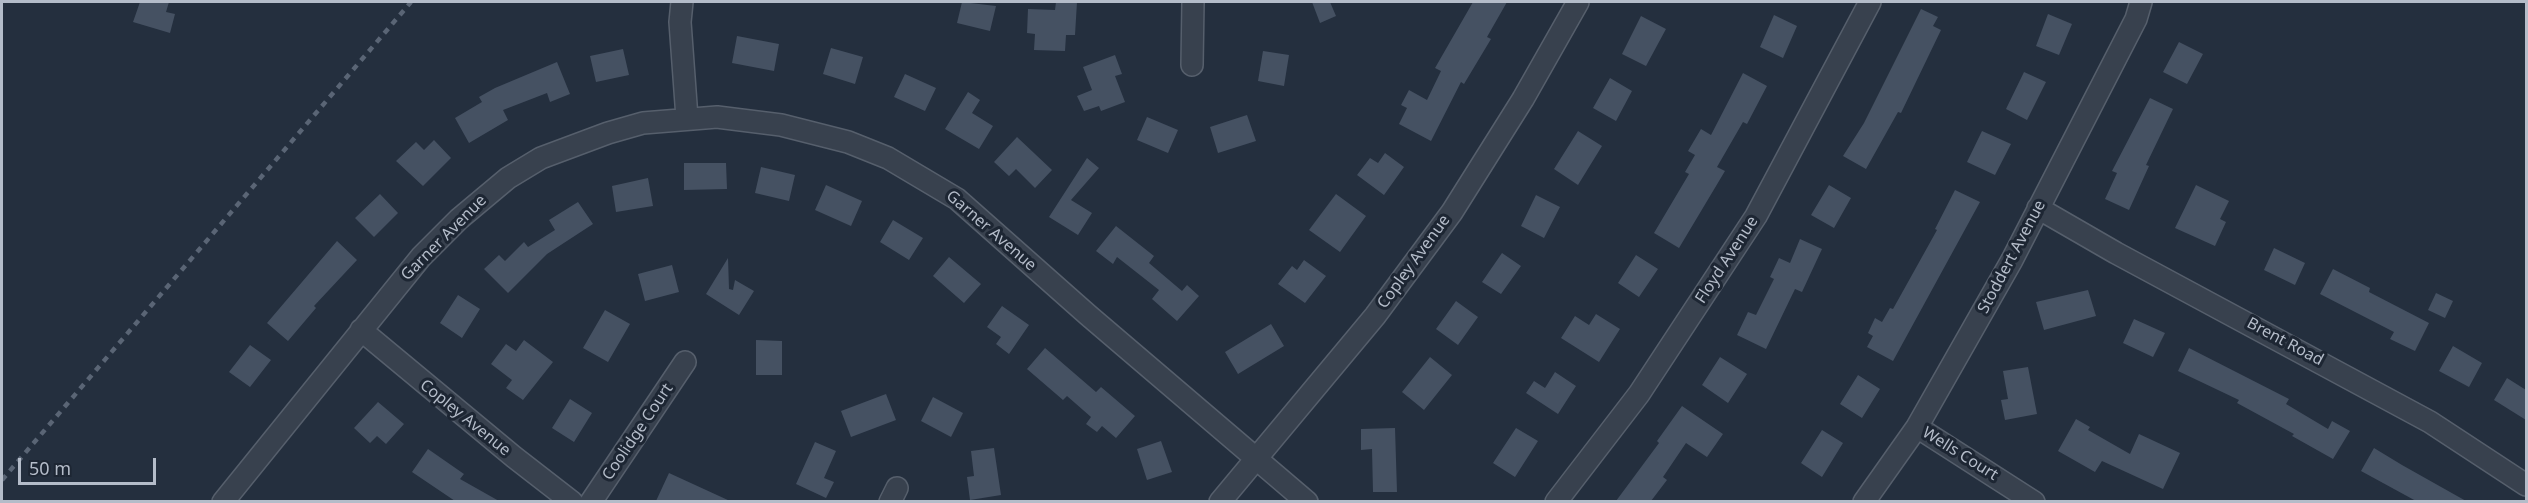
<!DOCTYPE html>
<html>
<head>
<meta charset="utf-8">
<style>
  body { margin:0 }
  #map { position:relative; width:2528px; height:503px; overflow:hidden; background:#242f3e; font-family:"Noto Sans",sans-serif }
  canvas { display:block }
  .frame { position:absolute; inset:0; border:3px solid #b4bcc9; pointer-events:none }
  .scale { position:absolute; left:18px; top:458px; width:138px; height:27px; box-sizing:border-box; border:3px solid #b4bcc9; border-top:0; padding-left:8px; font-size:18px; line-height:21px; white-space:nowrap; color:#b4bcc9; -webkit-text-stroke:4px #1d2633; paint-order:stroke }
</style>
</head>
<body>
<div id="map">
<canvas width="2528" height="503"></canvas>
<div class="frame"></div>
<div class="scale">50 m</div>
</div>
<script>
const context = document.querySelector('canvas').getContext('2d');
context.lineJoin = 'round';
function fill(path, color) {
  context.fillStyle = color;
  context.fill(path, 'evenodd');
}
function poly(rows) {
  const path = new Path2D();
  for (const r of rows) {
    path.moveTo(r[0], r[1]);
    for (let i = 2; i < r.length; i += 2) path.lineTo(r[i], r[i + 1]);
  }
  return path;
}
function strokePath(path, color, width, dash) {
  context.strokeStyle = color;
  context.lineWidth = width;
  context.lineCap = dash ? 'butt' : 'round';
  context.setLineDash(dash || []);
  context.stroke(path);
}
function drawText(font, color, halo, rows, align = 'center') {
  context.font = font + ' "Noto Sans",sans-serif';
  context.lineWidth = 6;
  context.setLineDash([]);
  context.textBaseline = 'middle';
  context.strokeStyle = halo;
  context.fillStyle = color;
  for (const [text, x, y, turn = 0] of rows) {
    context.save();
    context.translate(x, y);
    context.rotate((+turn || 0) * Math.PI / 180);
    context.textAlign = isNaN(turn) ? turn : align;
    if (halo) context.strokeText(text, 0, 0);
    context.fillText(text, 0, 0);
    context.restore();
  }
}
const building = poly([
  [140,2,169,2,166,12,175,14,170,33,133,22],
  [962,2,996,6,990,31,957,23],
  [1056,2,1077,2,1075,35,1066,35,1065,51,1034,50,1035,34,1027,33,1028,9,1055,10],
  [1312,2,1330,2,1336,16,1320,23],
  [1473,2,1507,2,1487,37,1491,39,1464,84,1461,82,1431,141,1399,124,1407,108,1401,105,1409,90,1427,100,1441,71,1435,68],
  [1921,9,1938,17,1933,26,1941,30,1901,113,1898,112,1866,169,1843,156,1864,123],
  [2048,14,2072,24,2059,55,2036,46],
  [1774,15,1797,26,1783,58,1760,47],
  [1641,16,1666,29,1646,66,1622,54],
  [737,36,779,44,774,71,732,63],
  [2179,42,2203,54,2187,84,2163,72],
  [831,48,863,57,855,84,823,74],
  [623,49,629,75,596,82,590,56],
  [1263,51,1289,55,1284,86,1258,81],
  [1115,55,1122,74,1115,76,1125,102,1101,111,1099,106,1084,111,1077,96,1092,90,1083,67],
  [557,62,570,94,550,102,547,93,503,110,508,120,469,143,455,118,482,102,479,97,495,88],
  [2024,72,2046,82,2027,120,2006,109],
  [1743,73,1767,86,1747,124,1743,122,1717,167,1725,171,1679,248,1654,233,1689,174,1685,172,1695,155,1688,151,1701,129,1711,135],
  [905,74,936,88,925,111,894,97],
  [1610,78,1632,91,1616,121,1593,108],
  [968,92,980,100,972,113,993,126,979,149,945,129],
  [2150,98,2173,109,2146,165,2149,166,2129,210,2105,199,2117,173,2112,171],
  [1247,115,1256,141,1218,153,1210,127],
  [1147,117,1178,130,1168,153,1137,140],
  [1578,131,1602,146,1578,185,1554,169],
  [1982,131,2011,144,1995,175,1967,162],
  [1017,137,1052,170,1035,188,1016,169,1009,176,994,162],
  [434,140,451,158,423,186,396,161,416,142,424,150],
  [1385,153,1404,167,1384,195,1357,175,1370,158,1378,163],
  [1087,158,1099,168,1071,200,1092,213,1078,235,1049,217],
  [684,163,726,163,727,189,684,190],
  [761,167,795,175,789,201,755,193],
  [648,178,653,206,616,212,612,186],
  [826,185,862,201,851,226,815,210],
  [1829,185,1851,198,1834,228,1811,215],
  [2196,185,2229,201,2220,219,2226,222,2215,246,2175,228],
  [1955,190,1980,202,1893,361,1867,347,1873,336,1868,333,1875,318,1882,322,1890,308,1893,309,1937,230,1935,229],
  [380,194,398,213,374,237,355,218],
  [1336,194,1366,216,1340,252,1309,230],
  [1536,195,1560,207,1544,238,1521,226],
  [578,202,593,224,547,254,508,293,484,269,499,255,505,261,524,242,528,247,555,230,549,220],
  [893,220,923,238,909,260,880,242],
  [1116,226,1154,256,1149,263,1182,291,1187,285,1199,296,1177,321,1152,299,1159,290,1117,257,1113,264,1096,251],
  [1800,239,1822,249,1802,292,1795,289,1766,349,1737,335,1748,312,1756,315,1774,279,1770,277,1779,258,1790,263],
  [337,241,357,260,314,306,316,308,288,341,267,323],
  [2274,248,2305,263,2295,285,2264,270],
  [1502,253,1521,266,1501,294,1482,282],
  [1636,255,1658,269,1639,297,1618,283],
  [949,257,981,284,964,303,933,276],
  [728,258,729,289,733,290,735,280,754,291,739,315,706,294],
  [1304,260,1326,276,1305,303,1278,284,1292,266,1297,270],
  [672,265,679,292,645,301,638,274],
  [2333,269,2370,288,2369,292,2429,323,2415,351,2390,339,2394,332,2320,294],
  [2088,290,2096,316,2044,330,2036,302],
  [2436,293,2453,301,2445,318,2428,310],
  [458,295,480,309,462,338,440,323],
  [1456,301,1478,317,1458,345,1436,329],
  [1002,306,1029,325,1009,354,996,344,1001,337,987,327],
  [605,310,630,324,608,362,583,348],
  [1596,314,1620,329,1599,362,1561,338,1575,316,1589,325],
  [2134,319,2165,333,2153,357,2123,343],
  [1271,324,1284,346,1238,374,1225,352],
  [524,340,553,362,523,400,506,388,512,380,491,364,506,344,516,351],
  [756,340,782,341,782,375,756,375],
  [250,345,271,360,250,387,229,372],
  [2453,346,2482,363,2469,387,2439,371],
  [1045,348,1096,392,1101,387,1135,416,1116,438,1102,426,1097,432,1086,424,1091,417,1067,396,1063,400,1027,369],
  [2189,348,2289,399,2286,404,2328,429,2332,421,2350,431,2333,459,2292,436,2294,434,2237,403,2239,400,2178,371],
  [1430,357,1452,375,1424,410,1402,392],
  [1720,357,1747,374,1728,403,1702,385],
  [2028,367,2037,414,2005,420,2001,400,2008,399,2003,371],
  [1555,372,1576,386,1558,414,1526,393,1534,381,1545,388],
  [1858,375,1880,389,1862,418,1840,404],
  [2507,378,2526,390,2526,420,2494,400],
  [886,394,896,420,851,437,841,411],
  [933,397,963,413,951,437,921,421],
  [570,399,592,413,574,442,552,428],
  [378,402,404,424,386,444,377,436,370,443,354,428],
  [1682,406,1723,434,1707,457,1686,443,1663,477,1667,480,1651,501,1616,501,1659,443,1657,441],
  [2076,419,2090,427,2088,430,2130,454,2139,434,2180,453,2163,489,2102,461,2095,472,2058,451],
  [1395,428,1397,492,1373,492,1372,449,1361,450,1361,429],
  [1516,428,1538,441,1515,477,1493,463],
  [1822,430,1843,443,1822,477,1801,463],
  [1161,441,1172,472,1147,480,1137,449],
  [815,442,836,451,824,478,834,482,826,498,796,484],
  [994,448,1001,495,970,500,967,477,974,476,971,451],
  [2374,448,2402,465,2466,501,2416,501,2361,471],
  [428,449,464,474,460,479,499,501,455,501,412,472],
  [669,473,730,501,656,501]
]);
const minor = poly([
  [682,2,680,22,687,118],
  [1192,65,1193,2],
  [2038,208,2116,253,2430,422,2526,485],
  [361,330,514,457,572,502],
  [1917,427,2034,502],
  [223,502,421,257,459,219,508,178,541,158,608,133,643,123,717,117,781,125,848,142,888,158,957,199,1088,315,1307,502],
  [591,502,685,362],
  [890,502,897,488],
  [1220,502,1375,316,1452,212,1523,99,1578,2],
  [1556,502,1639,394,1756,216,1870,2],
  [1864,502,1917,427,2012,260,2136,19,2141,2]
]);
const rail = poly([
  [2,480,411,2]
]);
const streetNames = [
  ["Garner Avenue",991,231,41],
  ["Garner Avenue",444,238,-45],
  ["Stoddert Avenue",2012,257,-62],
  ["Floyd Avenue",1727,260,-57],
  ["Copley Avenue",1414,262,-54],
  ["Brent Road",2285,342,28],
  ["Copley Avenue",465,418,39],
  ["Coolidge Court",638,432,-56],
  ["Wells Court",1960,454,32]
];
fill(building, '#455162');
strokePath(minor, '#565f6c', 24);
strokePath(minor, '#38414e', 21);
strokePath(rail, '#5a6575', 4.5, [6, 6]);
drawText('16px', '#b4bcc9', '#1d2633', streetNames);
</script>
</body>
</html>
